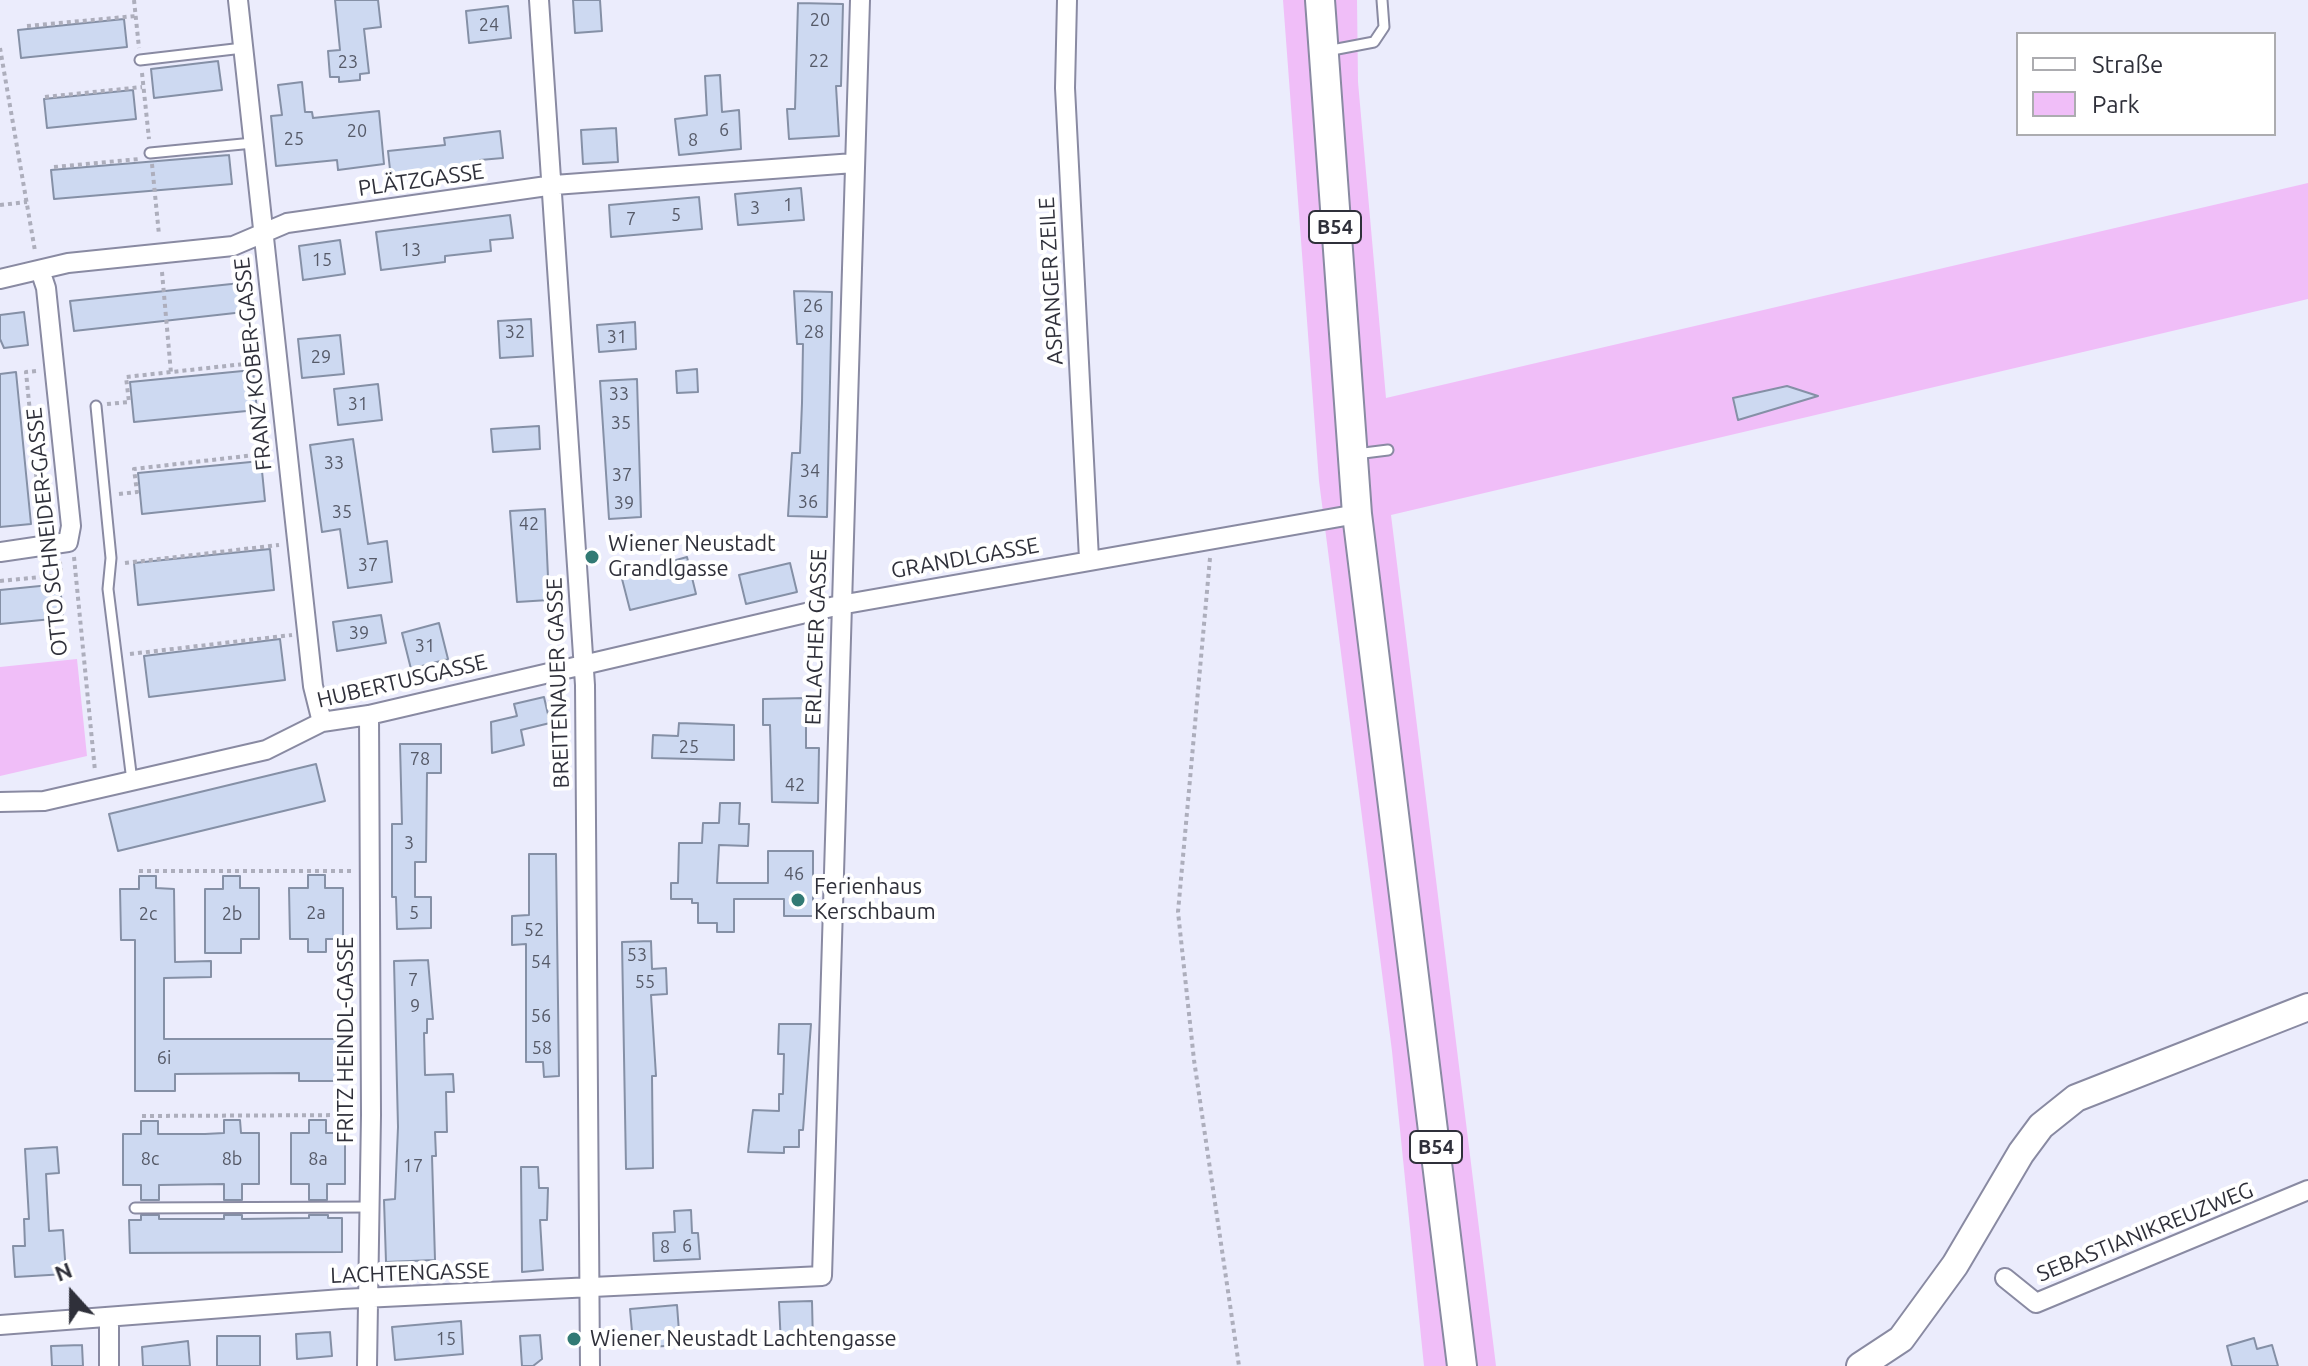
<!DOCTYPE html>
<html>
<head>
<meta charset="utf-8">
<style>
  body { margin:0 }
  #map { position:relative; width:2308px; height:1366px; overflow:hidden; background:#ebecfc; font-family:Ubuntu,sans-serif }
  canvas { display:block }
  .legend { position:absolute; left:2016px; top:32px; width:260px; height:104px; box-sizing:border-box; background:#fff; border:2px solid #acacb0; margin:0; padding:10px 14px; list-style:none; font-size:24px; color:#2f303a }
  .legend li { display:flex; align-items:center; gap:16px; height:40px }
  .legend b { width:40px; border:2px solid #acacb0 }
  .north { position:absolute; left:32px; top:1254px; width:80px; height:80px; -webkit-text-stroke:6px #fff; paint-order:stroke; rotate:339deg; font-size:22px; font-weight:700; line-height:32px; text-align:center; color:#2f303a }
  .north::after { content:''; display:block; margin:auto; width:28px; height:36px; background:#2f303a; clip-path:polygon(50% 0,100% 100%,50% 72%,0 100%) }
</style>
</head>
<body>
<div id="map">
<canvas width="2308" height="1366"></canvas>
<ul class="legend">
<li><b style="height:10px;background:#fff"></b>Straße</li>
<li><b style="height:22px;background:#f0bef8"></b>Park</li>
</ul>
<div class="north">N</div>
</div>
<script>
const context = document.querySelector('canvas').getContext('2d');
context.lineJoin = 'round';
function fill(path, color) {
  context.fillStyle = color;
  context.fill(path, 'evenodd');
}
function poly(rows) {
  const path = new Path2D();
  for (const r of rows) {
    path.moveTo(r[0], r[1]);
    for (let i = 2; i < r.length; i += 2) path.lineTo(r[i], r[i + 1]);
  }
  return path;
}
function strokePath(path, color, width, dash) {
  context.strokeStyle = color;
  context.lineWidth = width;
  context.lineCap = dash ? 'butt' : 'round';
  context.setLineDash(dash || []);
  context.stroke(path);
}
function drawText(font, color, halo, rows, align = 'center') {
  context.font = font + ' Ubuntu,sans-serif';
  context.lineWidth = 8;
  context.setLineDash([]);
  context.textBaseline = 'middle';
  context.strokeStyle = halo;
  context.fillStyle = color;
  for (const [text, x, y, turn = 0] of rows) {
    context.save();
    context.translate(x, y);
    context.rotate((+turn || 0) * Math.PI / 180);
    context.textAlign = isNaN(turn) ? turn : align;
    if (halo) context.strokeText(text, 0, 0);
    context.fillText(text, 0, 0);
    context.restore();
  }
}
const green = poly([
  [1283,0,1357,0,1358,82,1386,398,2308,183,2308,299,1391,515,1496,1366,1424,1366,1392,1051,1319,481],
  [77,659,87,756,0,776,0,667]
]);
const building = poly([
  [335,0,378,0,381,27,364,29,369,73,360,74,360,80,339,82,339,77,330,77,328,51,340,50,335,0],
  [573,0,600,0,602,31,575,33,573,0],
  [798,3,843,4,841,86,836,86,839,136,789,139,787,109,795,109,798,3],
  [508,6,511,38,469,43,466,11,508,6],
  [124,19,127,47,21,58,18,30,124,19],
  [218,61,222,90,154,98,151,69,218,61],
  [720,75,722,112,739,110,741,149,679,155,675,119,707,115,705,76,720,75],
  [302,82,305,112,312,112,313,118,379,111,384,164,338,170,337,160,276,166,271,116,282,115,278,85,302,82],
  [133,90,136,119,47,128,44,99,133,90],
  [616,128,618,162,583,164,581,130,616,128],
  [500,131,503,158,480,160,482,174,449,177,448,173,391,179,388,151,445,145,444,138,500,131],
  [229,155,232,184,54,199,51,170,229,155],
  [801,188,804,220,738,225,735,194,801,188],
  [699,197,702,229,611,237,609,205,699,197],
  [510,215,513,238,490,240,491,251,445,256,445,262,381,270,376,232,510,215],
  [340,240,345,274,303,280,299,246,340,240],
  [241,283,244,312,74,331,70,301,241,283],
  [794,291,832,292,827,517,788,516,792,453,800,453,802,403,803,344,797,344,794,291],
  [24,312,28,345,4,348,0,339,0,315,24,312],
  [531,319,533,356,500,358,498,321,531,319],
  [635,322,636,349,599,352,597,325,635,322],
  [340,335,344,374,302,378,298,339,340,335],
  [697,369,698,392,677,393,676,371,697,369],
  [253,370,257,410,134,422,130,382,253,370],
  [16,372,31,524,0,527,0,374,16,372],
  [637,379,641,517,609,519,600,381,637,379],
  [378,384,382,420,338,425,334,389,378,384],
  [1787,386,1818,396,1738,420,1733,398,1787,386],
  [539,426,540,449,493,452,491,429,539,426],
  [353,439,368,544,387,541,392,582,348,588,340,529,322,532,310,445,353,439],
  [261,461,265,501,142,514,138,473,261,461],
  [545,509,549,600,517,602,510,511,545,509],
  [270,549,274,590,138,605,134,563,270,549],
  [687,557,696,594,630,610,621,575,687,557],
  [790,563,797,592,746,604,739,575,790,563],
  [60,584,63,618,0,624,0,590,60,584],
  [381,615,386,643,337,651,333,622,381,615],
  [439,623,448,659,411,669,402,633,439,623],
  [280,639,285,680,149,697,144,656,280,639],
  [544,697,550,723,521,730,524,745,492,753,491,722,517,716,514,704,544,697],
  [806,698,806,748,819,748,818,803,772,802,770,725,763,725,763,699,806,698],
  [679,723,734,725,734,760,652,758,653,735,678,736,679,723],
  [400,744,441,744,441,773,427,773,426,862,415,862,415,897,431,897,431,928,397,929,396,897,392,897,392,824,402,824,400,744],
  [316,764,325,801,118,851,109,814,316,764],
  [720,803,740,803,739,824,749,824,748,846,719,845,717,883,768,883,768,851,813,851,813,916,784,916,784,899,734,899,734,932,717,932,717,923,698,923,698,903,692,903,692,899,671,899,671,883,678,883,679,843,702,843,703,823,719,823,720,803],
  [529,854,556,854,559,1076,544,1077,543,1062,526,1062,526,944,512,945,512,916,529,915,529,854],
  [308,875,325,875,325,888,343,888,343,939,326,939,326,952,308,952,308,939,290,939,289,888,308,888,308,875],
  [139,876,156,876,156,888,174,889,175,962,211,961,211,977,164,978,164,1039,342,1039,342,1081,299,1081,299,1073,175,1074,175,1091,135,1091,135,940,121,940,120,889,139,889,139,876],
  [223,876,240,876,240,888,259,888,259,939,241,939,241,953,205,953,205,889,223,889,223,876],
  [651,941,652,969,666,968,667,994,651,995,656,1076,652,1076,653,1168,626,1169,622,942,651,941],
  [428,960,433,1019,427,1019,427,1033,424,1033,425,1075,453,1074,454,1092,446,1092,447,1132,435,1132,436,1156,432,1156,435,1260,386,1262,384,1200,395,1199,398,1127,394,961,428,960],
  [779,1024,811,1024,803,1130,799,1130,799,1147,784,1147,784,1153,748,1152,753,1110,779,1111,779,1094,783,1094,784,1054,778,1054,779,1024],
  [224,1120,240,1120,241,1133,259,1133,259,1184,242,1184,242,1200,224,1200,224,1184,159,1185,159,1200,141,1200,141,1185,123,1185,123,1134,141,1134,141,1121,158,1121,158,1134,205,1134,224,1133,224,1120],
  [309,1120,326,1120,326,1133,345,1133,345,1184,327,1184,327,1200,309,1200,309,1184,291,1184,291,1133,309,1133,309,1120],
  [57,1147,59,1173,46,1174,49,1231,63,1230,66,1274,15,1277,13,1246,25,1246,24,1219,29,1219,25,1149,57,1147],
  [521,1167,538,1167,539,1188,548,1188,547,1220,540,1220,543,1270,522,1272,521,1167],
  [691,1210,692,1233,698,1233,700,1259,654,1261,653,1233,675,1232,674,1211,691,1210],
  [141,1215,159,1215,159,1219,224,1219,224,1215,242,1215,242,1219,309,1218,309,1215,328,1215,328,1218,342,1218,342,1252,130,1253,129,1220,141,1220,141,1215],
  [812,1301,813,1345,781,1346,779,1302,812,1301],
  [677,1305,680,1345,651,1347,650,1342,633,1343,630,1309,677,1305],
  [461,1321,463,1354,395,1360,392,1327,461,1321],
  [330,1332,332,1356,297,1359,296,1334,330,1332],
  [540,1335,542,1359,533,1366,522,1366,520,1336,540,1335],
  [217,1336,260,1336,260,1366,217,1366,217,1336],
  [2254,1338,2257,1349,2272,1345,2278,1366,2232,1366,2227,1346,2254,1338],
  [188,1341,190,1366,143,1366,142,1347,188,1341],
  [82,1345,83,1366,52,1366,51,1346,82,1345]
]);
const path = poly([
  [134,0,139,48],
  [27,26,136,16],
  [0,48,35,251],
  [142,73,149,139],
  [45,97,142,87],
  [152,164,159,235],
  [54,167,139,159],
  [0,205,27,202],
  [162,272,171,373],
  [36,371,26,372,41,524,45,526],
  [107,404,129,402,126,377,262,362],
  [119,494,137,492,134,469,272,453],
  [74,557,95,771],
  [1210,558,1178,912,1194,1060,1239,1366],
  [125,563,279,545],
  [0,581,61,575,60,562],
  [130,654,292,635],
  [139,871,352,871],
  [142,1116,356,1115]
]);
const lane = poly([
  [1327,51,1374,42,1384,27,1382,0],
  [140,60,243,48],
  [150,153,253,143],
  [96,406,111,558,108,589,132,781],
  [1356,454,1388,450],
  [135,1208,370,1207]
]);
const street = poly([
  [238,0,313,686,322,722],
  [539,0,585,685,590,1366],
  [1067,0,1065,88,1089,559],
  [0,279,68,263,233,246,287,223,554,185,854,163],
  [0,552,68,542,71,526,46,288,40,270],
  [0,802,44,801,266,750,322,722,369,715,840,605,1357,514],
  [2005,1278,2036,1303,2308,1190],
  [109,1319,109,1366],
  [0,1325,342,1299,822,1276,860,0],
  [367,1366,371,1115,369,715]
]);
const secondary = poly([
  [1860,1366,1901,1339,1955,1265,2021,1153,2041,1126,2076,1098,2308,1007]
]);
const primary = poly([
  [1320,0,1357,514,1462,1366]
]);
const markers = [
  [592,557,8,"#327a74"],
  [798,900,8,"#327a74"],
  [574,1339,8,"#327a74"]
];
const numberNames = [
  ["20",820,20],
  ["24",489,25],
  ["22",819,61],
  ["23",348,62],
  ["6",724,130],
  ["20",357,131],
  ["25",294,139],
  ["8",693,140],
  ["1",788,205],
  ["3",755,208],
  ["5",676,215],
  ["7",631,219],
  ["13",411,250],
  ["15",322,260],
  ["26",813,306],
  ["32",515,332],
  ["28",814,332],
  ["31",617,337],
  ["29",321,357],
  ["33",619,394],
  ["31",358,404],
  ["35",621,423],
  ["33",334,463],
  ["34",810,471],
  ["37",622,475],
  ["36",808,502],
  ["39",624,503],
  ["35",342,512],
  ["42",529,524],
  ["37",368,565],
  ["39",359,633],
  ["31",425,646],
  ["25",689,747],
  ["78",420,759],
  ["42",795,785],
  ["3",409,843],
  ["46",794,874],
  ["2a",316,913],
  ["5",414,913],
  ["2c",148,914],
  ["2b",232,914],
  ["52",534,930],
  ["53",637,955],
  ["54",541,962],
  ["7",413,980],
  ["55",645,982],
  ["9",415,1006],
  ["56",541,1016],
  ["58",542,1048],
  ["6i",164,1058],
  ["8c",150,1159],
  ["8b",232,1159],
  ["8a",318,1159],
  ["17",413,1166],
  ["6",687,1246],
  ["8",665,1247],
  ["15",446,1339]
];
const shields = [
  [1335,227,52],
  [1436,1147,52]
];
const shieldNames = [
  ["B54",1335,227],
  ["B54",1436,1147]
];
const streetNames = [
  ["PLÄTZGASSE",421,180,-8],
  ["ASPANGER ZEILE",1051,281,-93],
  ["FRANZ KOBER-GASSE",253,364,-96],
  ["OTTO SCHNEIDER-GASSE",47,532,-96],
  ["GRANDLGASSE",965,558,-10],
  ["ERLACHER GASSE",816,637,-88],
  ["HUBERTUSGASSE",402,681,-13],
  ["BREITENAUER GASSE",558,683,-92],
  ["FRITZ HEINDL-GASSE",346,1040,-90],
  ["SEBASTIANIKREUZWEG",2145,1232,-22],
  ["LACHTENGASSE",410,1273,-2]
];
const poiNames = [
  ["Wiener Neustadt",608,544],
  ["Grandlgasse",608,569],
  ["Ferienhaus",814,887],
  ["Kerschbaum",814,912],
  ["Wiener Neustadt Lachtengasse",590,1339]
];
fill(green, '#f0bef8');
fill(building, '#cdd9f1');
strokePath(building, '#8590a6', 2);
strokePath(lane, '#898aa2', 13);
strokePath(street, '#898aa2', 22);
strokePath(secondary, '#898aa2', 30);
strokePath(primary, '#898aa2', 32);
strokePath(path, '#adaebc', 4, [4, 4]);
strokePath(lane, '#fff', 9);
strokePath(street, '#fff', 18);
strokePath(secondary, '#fff', 26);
strokePath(primary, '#fff', 28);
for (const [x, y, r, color] of markers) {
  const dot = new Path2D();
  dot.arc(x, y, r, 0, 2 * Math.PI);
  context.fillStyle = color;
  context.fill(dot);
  strokePath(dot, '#fff', 3);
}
drawText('18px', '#565a68', null, numberNames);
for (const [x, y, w] of shields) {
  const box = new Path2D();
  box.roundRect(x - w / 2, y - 16, w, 32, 6);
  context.fillStyle = '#fff';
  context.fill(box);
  strokePath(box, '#2f303a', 2);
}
drawText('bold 20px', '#2f303a', null, shieldNames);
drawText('22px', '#2f303a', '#fff', streetNames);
drawText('22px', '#2f303a', '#fff', poiNames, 'left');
</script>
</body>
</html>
